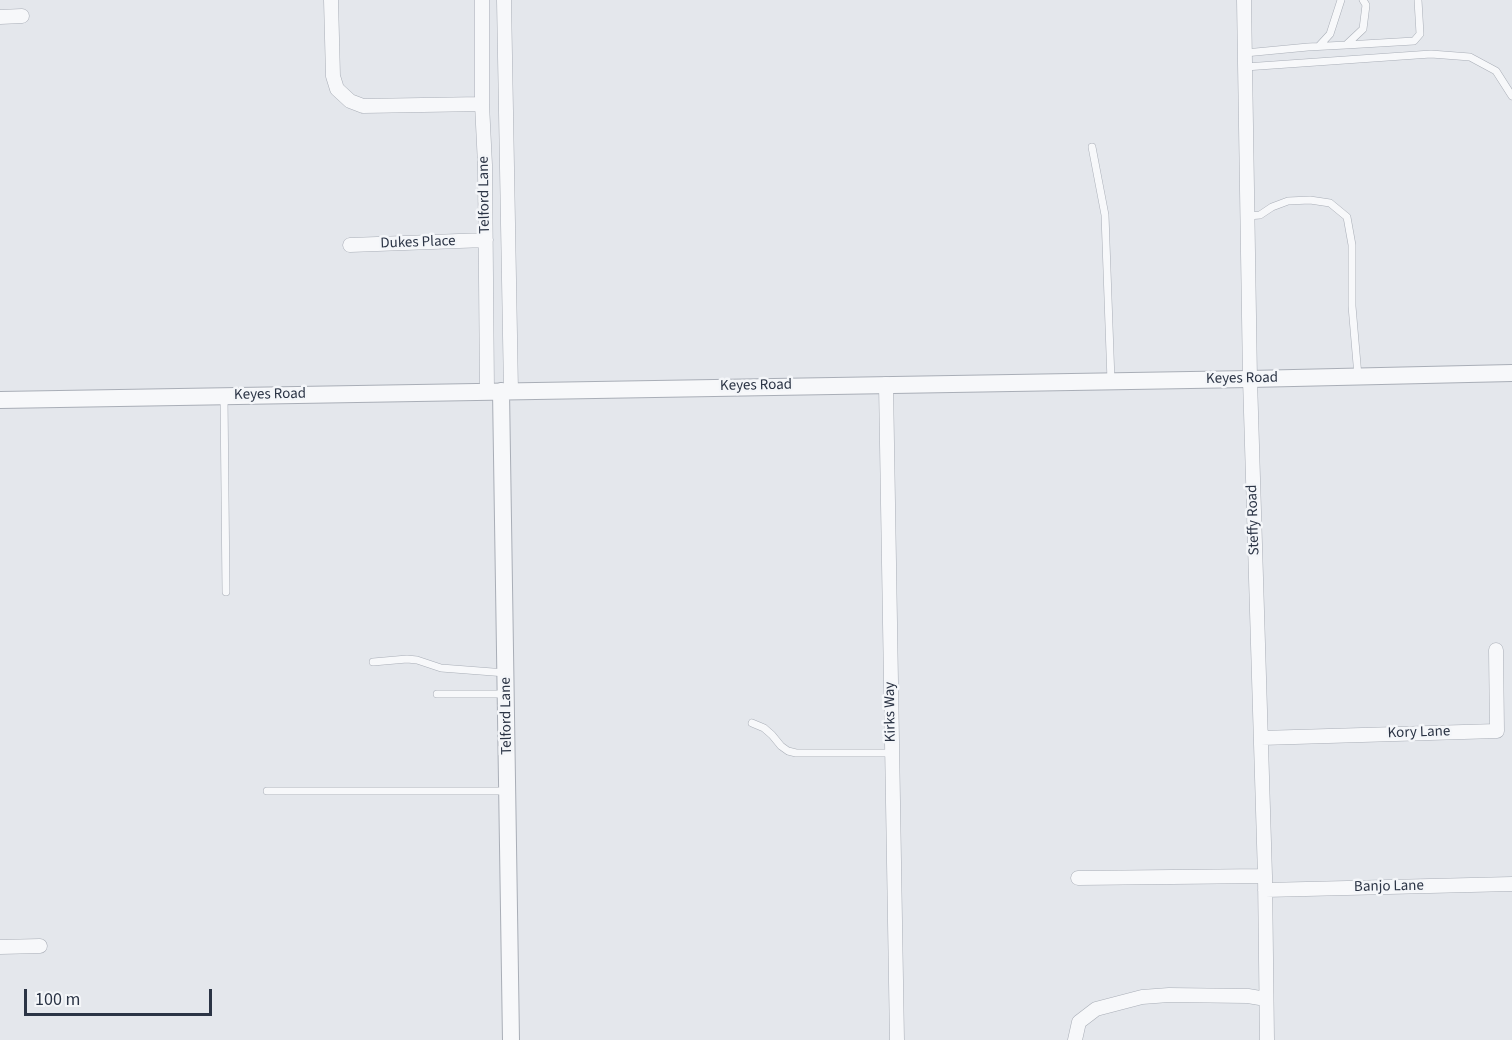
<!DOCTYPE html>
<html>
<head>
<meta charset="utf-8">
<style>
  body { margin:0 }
  #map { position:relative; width:1512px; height:1040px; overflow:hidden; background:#e4e7ec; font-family:"Source Sans 3",sans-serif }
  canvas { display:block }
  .scale { position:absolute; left:24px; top:989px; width:188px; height:27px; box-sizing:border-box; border:3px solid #2b3445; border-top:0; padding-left:8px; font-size:18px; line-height:21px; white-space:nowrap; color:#2b3445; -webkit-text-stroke:4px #f4f6f9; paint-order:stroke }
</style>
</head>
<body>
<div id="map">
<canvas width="1512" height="1040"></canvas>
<div class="scale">100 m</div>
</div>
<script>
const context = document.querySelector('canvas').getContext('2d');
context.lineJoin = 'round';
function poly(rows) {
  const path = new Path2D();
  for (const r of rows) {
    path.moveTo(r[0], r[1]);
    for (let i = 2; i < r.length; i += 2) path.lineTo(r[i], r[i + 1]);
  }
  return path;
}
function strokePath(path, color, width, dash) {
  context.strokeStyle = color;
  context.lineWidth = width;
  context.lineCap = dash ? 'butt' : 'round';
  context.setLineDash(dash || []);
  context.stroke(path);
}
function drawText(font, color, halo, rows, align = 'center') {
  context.font = font + ' "Source Sans 3",sans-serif';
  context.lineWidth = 5;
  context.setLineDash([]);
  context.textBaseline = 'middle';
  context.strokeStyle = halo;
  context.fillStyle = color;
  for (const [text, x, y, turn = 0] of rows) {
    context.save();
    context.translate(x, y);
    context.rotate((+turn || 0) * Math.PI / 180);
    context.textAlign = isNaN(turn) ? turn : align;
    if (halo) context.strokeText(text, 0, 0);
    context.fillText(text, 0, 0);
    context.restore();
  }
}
const service = poly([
  [1346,45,1414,41,1420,34,1418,0],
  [1319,46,1330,34,1341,0],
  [1245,53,1308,47,1346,45,1363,29,1366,5,1363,0],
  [1245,67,1431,54,1470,57,1496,71,1512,96],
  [1092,147,1105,215,1111,381],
  [1248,216,1260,215,1272,207,1288,201,1310,200,1330,203,1347,217,1352,245,1352,306,1358,376],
  [224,396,226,592],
  [373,662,407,659,417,660,441,668,506,673],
  [437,694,506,694],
  [752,723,764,728,772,735,781,746,788,751,796,753,892,753],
  [267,791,508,791]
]);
const minor = poly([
  [331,0,333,76,337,89,350,101,363,106,482,104],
  [482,0,482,104,485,165,487,391],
  [504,0,511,391],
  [1244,0,1250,379,1265,876,1267,1040],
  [0,17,22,16],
  [350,245,486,240],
  [886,384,897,1040],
  [1261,738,1497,731,1496,650],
  [1078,878,1265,876],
  [1265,890,1512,884],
  [0,947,40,946],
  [1075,1040,1079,1022,1096,1009,1142,997,1169,995,1248,996,1266,999]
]);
const tertiary = poly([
  [501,391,511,1040],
  [0,400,1250,379,1512,373]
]);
const streetNames = [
  ["Telford Lane",485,195,-91],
  ["Dukes Place",418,243,-2],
  ["Keyes Road",1242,379,-1],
  ["Keyes Road",756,386,-1],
  ["Keyes Road",270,395,-1],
  ["Steffy Road",1254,520,-92],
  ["Kirks Way",891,712,-91],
  ["Telford Lane",507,716,-91],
  ["Kory Lane",1419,733,-2],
  ["Banjo Lane",1389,887,-1]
];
strokePath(service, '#a9aeb7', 8);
strokePath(minor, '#a9aeb7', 15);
strokePath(tertiary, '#a9aeb7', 18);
strokePath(service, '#f7f8fa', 7);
strokePath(minor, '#f7f8fa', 14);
strokePath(tertiary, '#f7f8fa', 16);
drawText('15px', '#2b3445', '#f4f6f9', streetNames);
</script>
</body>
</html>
